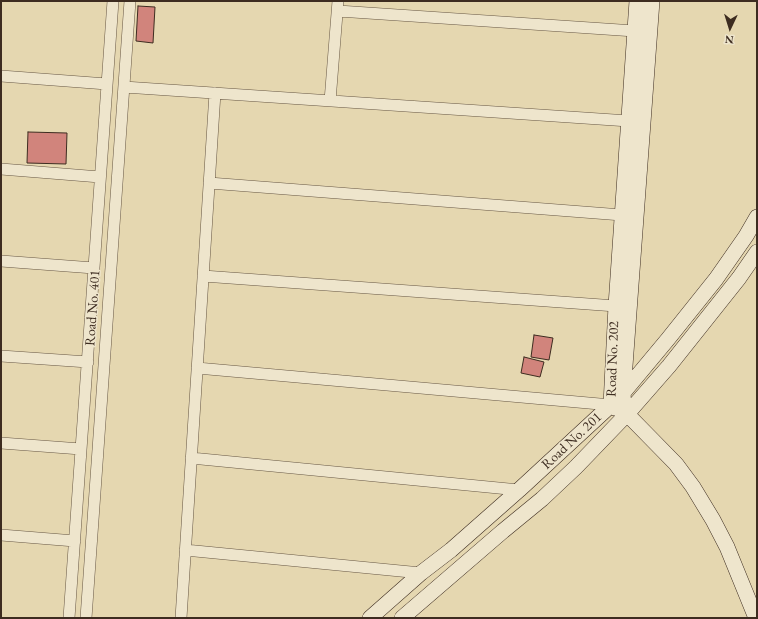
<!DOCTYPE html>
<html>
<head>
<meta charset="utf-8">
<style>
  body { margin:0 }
  #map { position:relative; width:758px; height:619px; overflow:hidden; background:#e5d7b0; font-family:"EB Garamond",serif }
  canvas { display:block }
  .frame { position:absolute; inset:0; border:2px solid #3d2c20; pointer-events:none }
  .north { position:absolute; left:710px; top:8px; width:40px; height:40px; -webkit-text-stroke:3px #eee5cc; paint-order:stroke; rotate:184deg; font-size:11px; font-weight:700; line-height:16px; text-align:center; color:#3d2c20 }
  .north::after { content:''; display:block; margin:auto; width:14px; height:18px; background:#3d2c20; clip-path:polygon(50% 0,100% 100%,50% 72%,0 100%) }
</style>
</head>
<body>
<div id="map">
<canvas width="758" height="619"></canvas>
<div class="frame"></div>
<div class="north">N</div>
</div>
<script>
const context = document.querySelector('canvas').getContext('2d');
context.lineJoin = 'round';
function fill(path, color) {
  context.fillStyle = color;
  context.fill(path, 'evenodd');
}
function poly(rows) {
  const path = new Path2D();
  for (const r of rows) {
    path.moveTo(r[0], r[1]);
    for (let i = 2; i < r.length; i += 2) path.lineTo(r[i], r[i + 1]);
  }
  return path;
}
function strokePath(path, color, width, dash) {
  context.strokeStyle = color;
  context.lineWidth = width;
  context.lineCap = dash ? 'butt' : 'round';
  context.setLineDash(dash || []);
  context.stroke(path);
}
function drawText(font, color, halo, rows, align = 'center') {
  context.font = font + ' "EB Garamond",serif';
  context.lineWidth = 3;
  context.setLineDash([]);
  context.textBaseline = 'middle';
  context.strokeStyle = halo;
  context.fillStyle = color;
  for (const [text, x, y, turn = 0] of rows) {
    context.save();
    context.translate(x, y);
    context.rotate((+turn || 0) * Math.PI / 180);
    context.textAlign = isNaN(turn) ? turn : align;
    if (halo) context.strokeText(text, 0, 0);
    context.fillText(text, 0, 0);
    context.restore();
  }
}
const building = poly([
  [138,6,155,7,153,43,136,41,138,6],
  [28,132,67,133,66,164,27,163,28,132],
  [534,335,553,338,549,360,531,357,534,335],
  [524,357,544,362,540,377,521,373,524,357]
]);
const street = poly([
  [338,11,635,31],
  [1,76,107,84],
  [124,87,629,121],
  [330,101,338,1],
  [1,169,100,177],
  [209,183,622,215],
  [1,261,94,268],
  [203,276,616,306],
  [1,356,88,362],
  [197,368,611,405],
  [1,443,81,449],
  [191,458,519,490],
  [1,535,75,541],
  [185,550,421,573],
  [69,618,113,1],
  [86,618,130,1],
  [181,618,215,93]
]);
const secondary = poly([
  [652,1,623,393,624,408,627,414,676,464,693,487,713,520,727,547,756,618],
  [615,408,611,405,616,306,637,1],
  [370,618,421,573,451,550,519,490,611,405,623,393,668,339,716,279,746,236,757,217],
  [402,618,503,531,542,499,576,467,627,414,669,366,739,278,757,252]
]);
const streetNames = [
  ["Road No. 401",93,308,-86],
  ["Road No. 202",613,359,-88],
  ["Road No. 201",572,441,-43]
];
fill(building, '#d1847c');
strokePath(building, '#3d2c20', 1);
strokePath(street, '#675744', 12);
strokePath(secondary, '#3d2c20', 16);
strokePath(street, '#eee5cc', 11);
strokePath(secondary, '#eee5cc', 15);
drawText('14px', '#3d2c20', '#eee5cc', streetNames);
</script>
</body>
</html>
